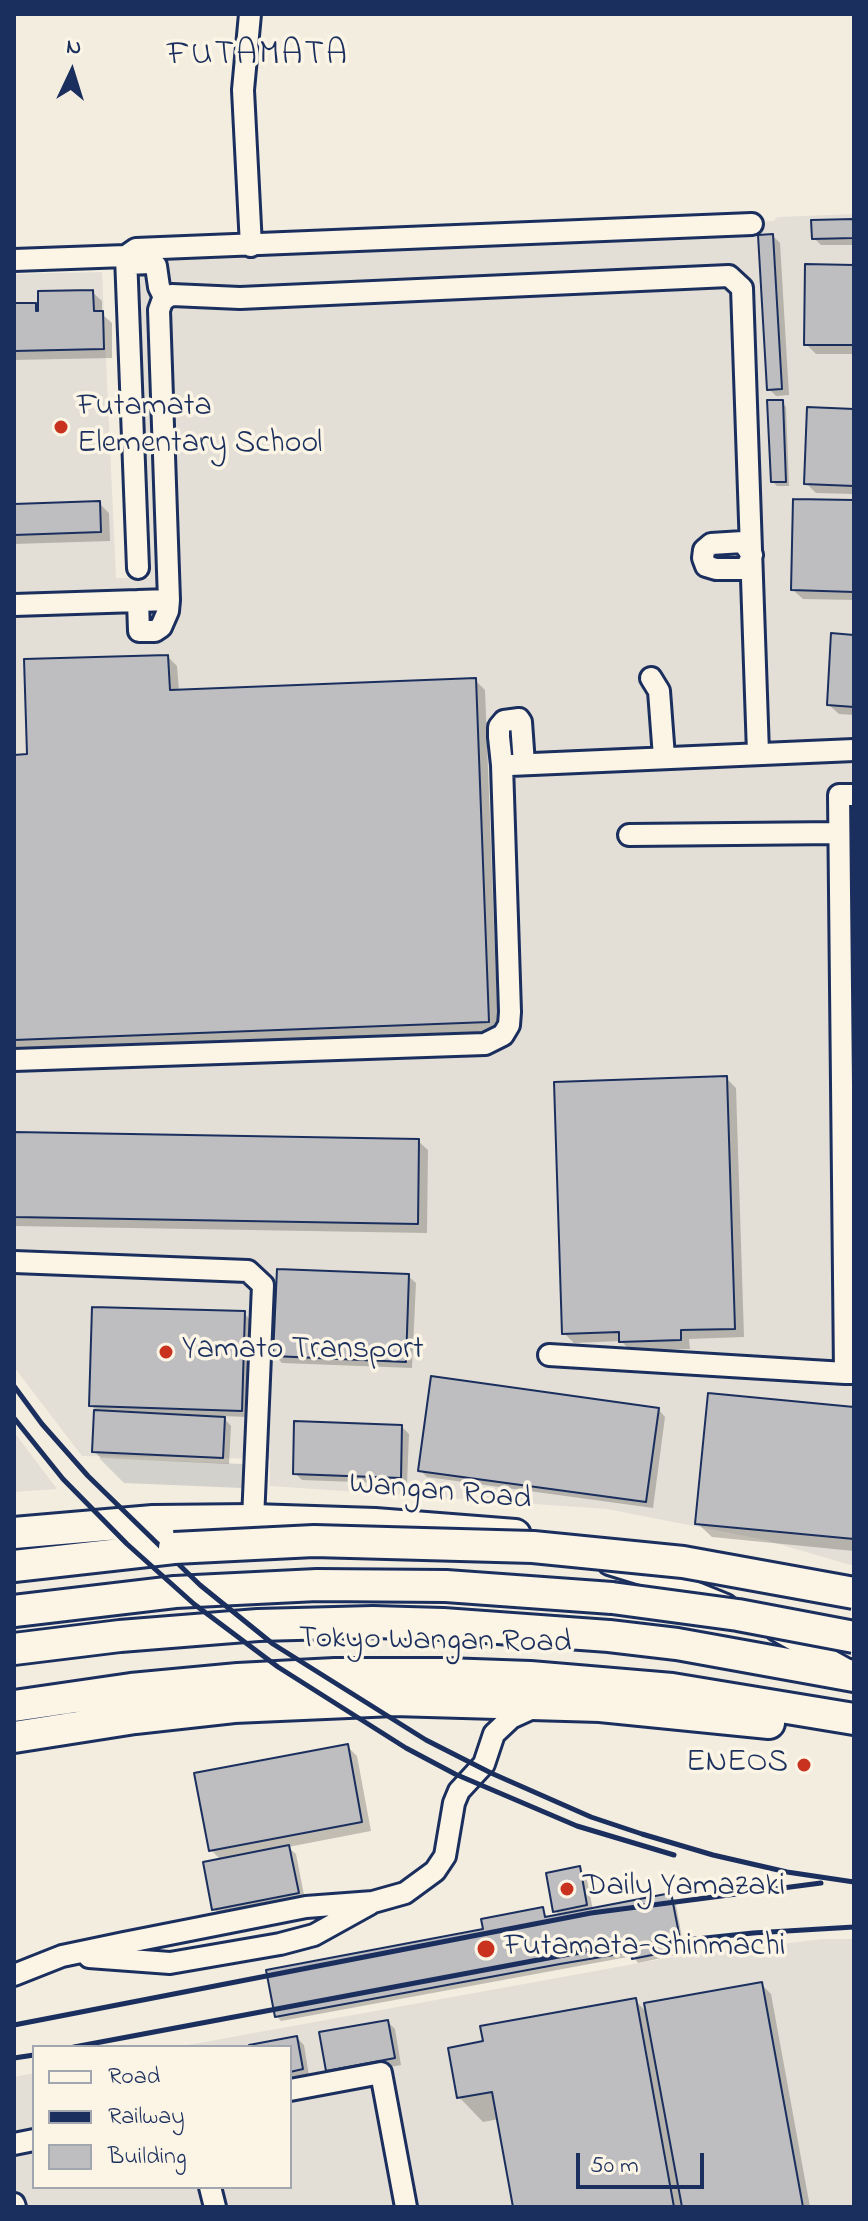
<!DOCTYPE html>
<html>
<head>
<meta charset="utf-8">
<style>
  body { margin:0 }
  #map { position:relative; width:868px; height:2221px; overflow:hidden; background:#f3ede0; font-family:"Indie Flower",sans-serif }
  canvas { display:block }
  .frame { position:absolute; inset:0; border:16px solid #1b2f5e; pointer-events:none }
  .legend { position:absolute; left:32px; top:2045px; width:260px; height:144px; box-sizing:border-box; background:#fcf5e5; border:2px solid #a2a6af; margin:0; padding:10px 14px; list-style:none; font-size:24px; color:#1b2f5e }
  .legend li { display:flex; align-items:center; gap:16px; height:40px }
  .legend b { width:40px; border:2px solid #a2a6af }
  .north { position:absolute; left:32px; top:32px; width:80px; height:80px; -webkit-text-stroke:6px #fcf5e5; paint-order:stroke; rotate:4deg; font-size:22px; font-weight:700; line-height:32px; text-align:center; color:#1b2f5e }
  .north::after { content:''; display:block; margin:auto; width:28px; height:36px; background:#1b2f5e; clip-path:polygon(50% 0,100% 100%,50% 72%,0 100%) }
  .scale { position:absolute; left:576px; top:2153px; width:128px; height:36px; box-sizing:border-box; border:4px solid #1b2f5e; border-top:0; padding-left:10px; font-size:24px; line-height:28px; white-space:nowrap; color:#1b2f5e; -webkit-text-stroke:6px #fcf5e5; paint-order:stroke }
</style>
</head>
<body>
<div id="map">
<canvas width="868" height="2221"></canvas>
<div class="frame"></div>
<ul class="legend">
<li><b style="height:10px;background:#fcf5e5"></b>Road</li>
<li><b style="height:10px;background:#1b2f5e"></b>Railway</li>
<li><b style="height:22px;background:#bebec0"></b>Building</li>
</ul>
<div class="north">N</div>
<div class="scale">50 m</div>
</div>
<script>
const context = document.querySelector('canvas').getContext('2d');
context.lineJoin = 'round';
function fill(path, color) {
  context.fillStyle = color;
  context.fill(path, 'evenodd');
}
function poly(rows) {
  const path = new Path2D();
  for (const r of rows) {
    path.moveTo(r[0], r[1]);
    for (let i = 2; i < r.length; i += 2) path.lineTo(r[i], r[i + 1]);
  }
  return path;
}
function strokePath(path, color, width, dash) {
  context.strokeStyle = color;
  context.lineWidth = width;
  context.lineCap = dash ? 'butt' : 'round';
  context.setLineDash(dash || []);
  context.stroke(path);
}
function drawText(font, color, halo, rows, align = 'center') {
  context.font = font + ' "Indie Flower",sans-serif';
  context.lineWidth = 7;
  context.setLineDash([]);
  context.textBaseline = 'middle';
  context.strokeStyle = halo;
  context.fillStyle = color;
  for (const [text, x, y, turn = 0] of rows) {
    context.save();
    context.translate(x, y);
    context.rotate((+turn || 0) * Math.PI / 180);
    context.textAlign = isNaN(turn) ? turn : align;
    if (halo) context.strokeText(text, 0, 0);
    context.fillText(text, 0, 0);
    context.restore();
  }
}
const built = poly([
  [854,214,854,1566,765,1540,607,1509,270,1486,270,1459,82,1456,14,1367,14,274,102,272,116,578,150,578,138,257,774,221,777,217],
  [14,1432,57,1489,14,1492],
  [822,1939,854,1939,854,2207,14,2207,14,2077,34,2073,34,2187,290,2187,290,2047,177,2047,667,1958]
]);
const green = poly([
  [99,1458,243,1464,242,1488,124,1483]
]);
const shadow = poly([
  [854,221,854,245,821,245,814,238],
  [773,236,780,243,789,395,776,396,769,389],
  [854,267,854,354,816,354,806,344],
  [92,292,102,301,102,314,112,323,112,358,14,360,14,305,35,305,40,311],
  [782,402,786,407,789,486,777,486,772,481],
  [854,411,854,494,816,493,806,483],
  [854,502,854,600,803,599,793,590],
  [99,503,109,513,110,541,14,544,14,506],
  [854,637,854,715,839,714,829,705],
  [168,657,177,666,179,691,475,680,485,690,498,1031,14,1049,14,757,29,756],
  [726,1078,736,1088,744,1337,689,1339,690,1349,631,1351,621,1341,574,1343,564,1333],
  [14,1134,418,1141,428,1150,427,1233,14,1226],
  [408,1276,416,1283,412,1368,282,1363,275,1355],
  [244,1313,251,1321,248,1417,222,1416,231,1426,229,1464,101,1458,94,1451,96,1410,91,1405],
  [658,1409,665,1417,653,1508,427,1477,420,1470],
  [854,1409,854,1551,712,1537,697,1523],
  [402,1427,409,1434,407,1484,302,1480,295,1473],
  [347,1746,357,1756,371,1831,288,1847,296,1854,305,1900,221,1916,214,1909,221,1860,211,1850],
  [579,1868,586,1875,593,1910,670,1895,675,1900,685,1953,638,1963,633,1956,281,2021,276,2016,542,1909,547,1918,560,1916,555,1911],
  [761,1984,771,1994,810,2207,515,2207,499,2119,483,2122,459,2097,485,2043,635,2000,648,2014],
  [388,2022,395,2029,401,2065,335,2077,328,2070],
  [297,2038,304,2045,309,2076,290,2079,290,2047,251,2047]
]);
const building = poly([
  [854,219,854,238,812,239,811,220,854,219],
  [773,234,782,389,767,390,758,235,773,234],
  [805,264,854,265,854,345,804,345,805,264],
  [93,290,94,311,103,311,104,349,14,351,14,303,36,303,36,311,38,311,38,291,93,290],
  [767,400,783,400,786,482,771,482,767,400],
  [807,407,854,409,854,486,804,484,807,407],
  [793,499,854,500,854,592,791,590,793,499],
  [100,501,101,532,14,535,14,504,100,501],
  [831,633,854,635,854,707,827,705,831,633],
  [168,655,170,690,476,678,489,1022,14,1040,14,755,27,754,24,659,168,655],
  [852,830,854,830,854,987,852,830],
  [727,1076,735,1329,681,1330,681,1340,619,1342,619,1332,562,1334,554,1082,727,1076],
  [14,1132,419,1139,418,1224,14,1217,14,1132],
  [277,1269,409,1274,406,1362,273,1356,277,1269],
  [92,1307,245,1311,242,1411,89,1406,92,1307],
  [431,1376,659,1408,646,1502,418,1471,431,1376],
  [708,1393,854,1407,854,1539,695,1524,708,1393],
  [94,1410,225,1417,223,1458,92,1452,94,1410],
  [294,1421,402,1425,401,1478,293,1474,294,1421],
  [348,1744,362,1822,209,1851,194,1773,348,1744],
  [289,1845,299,1893,212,1910,203,1862,289,1845],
  [580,1866,587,1905,553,1912,546,1873,580,1866],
  [671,1893,682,1949,632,1959,631,1952,560,1964,275,2017,266,1970,483,1929,481,1919,543,1907,545,1917,671,1893],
  [762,1982,803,2207,682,2207,644,2003,762,1982],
  [636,1998,674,2207,513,2207,492,2092,457,2098,448,2048,483,2041,480,2026,636,1998],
  [388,2020,395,2058,326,2071,319,2032,388,2020],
  [297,2036,303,2069,290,2072,290,2047,249,2047,249,2045,297,2036]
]);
const minor = poly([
  [250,14,243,90,251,246],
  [126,256,138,568],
  [14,260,126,256,136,249,752,224],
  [127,264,150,263,156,266,159,287,165,299],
  [743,542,752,555,748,565,742,569,716,569,706,566,703,558,704,550,711,544,743,542],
  [138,601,139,631,155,631,161,627,168,611,169,600],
  [14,605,169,600,159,310,163,299,172,295,240,298,729,276,742,288,758,753],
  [651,678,659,691,664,757],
  [510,765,854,750],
  [854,795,839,795,845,1373,854,1373],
  [629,835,839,833],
  [14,1060,485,1044,503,1035,509,1025,510,1012,502,765,499,737,499,727,504,721,519,719,521,722,524,764],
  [14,1262,248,1271,263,1285,253,1520],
  [549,1355,845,1373],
  [609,1564,677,1585,726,1605],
  [776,1630,846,1669],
  [89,1957,170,1963,280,1944,314,1935,370,1904],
  [14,1975,62,1956,124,1943,306,1907,373,1902,405,1893,435,1871,445,1856,454,1803,459,1791,484,1764,494,1734,511,1718,535,1707],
  [290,2090,381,2073,406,2207],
  [14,2144,34,2140],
  [210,2187,215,2207],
  [14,2204,15,2207]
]);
const highway = poly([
  [14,1533,153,1521,253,1520,375,1524,515,1535],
  [14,1566,174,1548],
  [14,1611,175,1592,317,1585,446,1586,612,1598],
  [14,1649,120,1636,258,1625,373,1622,443,1624,609,1636,677,1644,854,1676],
  [14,1706,131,1689,238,1679,335,1674,445,1674,530,1677,672,1689,854,1719],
  [14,1737,135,1718,234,1707,394,1700,600,1706,769,1723]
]);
const rail = poly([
  [14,1386,42,1424,88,1476,200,1585,273,1644,426,1740,491,1773,591,1817,642,1834,713,1855,787,1872,854,1882],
  [14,1418,63,1479,127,1544,194,1604,278,1667,406,1748,455,1774,577,1826,674,1855],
  [14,2025,591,1913,821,1883],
  [74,2047,591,1950,753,1933,854,1927],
  [14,2058,34,2055]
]);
const highwayBridge = poly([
  [174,1548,314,1541,533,1547,683,1562,854,1593],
  [612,1598,738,1615,854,1637]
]);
const markers = [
  [61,427,8,"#c8321e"],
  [166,1352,8,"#c8321e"],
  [804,1765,8,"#c8321e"],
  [567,1889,8,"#c8321e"],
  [486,1949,10,"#c8321e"]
];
const poiNames = [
  ["Futamata",77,409],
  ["Elementary School",77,446],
  ["Yamato Transport",182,1352],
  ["ENEOS",788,1765,"right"],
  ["Daily Yamazaki",583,1889],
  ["Futamata-Shinmachi",504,1949]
];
const streetNames = [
  ["Wangan Road",440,1494,5],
  ["Tokyo Wangan Road",435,1643,1]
];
const neighbourhoodNames = [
  ["FUTAMATA",258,57]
];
fill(built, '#e3dfd6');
fill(green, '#d3d1cc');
fill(shadow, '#0003');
fill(building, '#bebec0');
strokePath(building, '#1b2f5e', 2);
strokePath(minor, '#1b2f5e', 26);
strokePath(highway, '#1b2f5e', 36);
strokePath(minor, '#fcf5e5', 20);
strokePath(highway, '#fcf5e5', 30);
strokePath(rail, '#1b2f5e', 5);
strokePath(highwayBridge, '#1b2f5e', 36, []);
strokePath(highwayBridge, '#fcf5e5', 30);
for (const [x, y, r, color] of markers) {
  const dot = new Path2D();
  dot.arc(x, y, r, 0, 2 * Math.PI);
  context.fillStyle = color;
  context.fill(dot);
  strokePath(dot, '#fcf5e5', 3);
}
drawText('32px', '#1b2f5e', '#fcf5e5', poiNames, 'left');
drawText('32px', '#1b2f5e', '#fcf5e5', streetNames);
context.letterSpacing = '2px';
drawText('34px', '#1b2f5e', '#fcf5e5', neighbourhoodNames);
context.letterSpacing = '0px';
</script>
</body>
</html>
